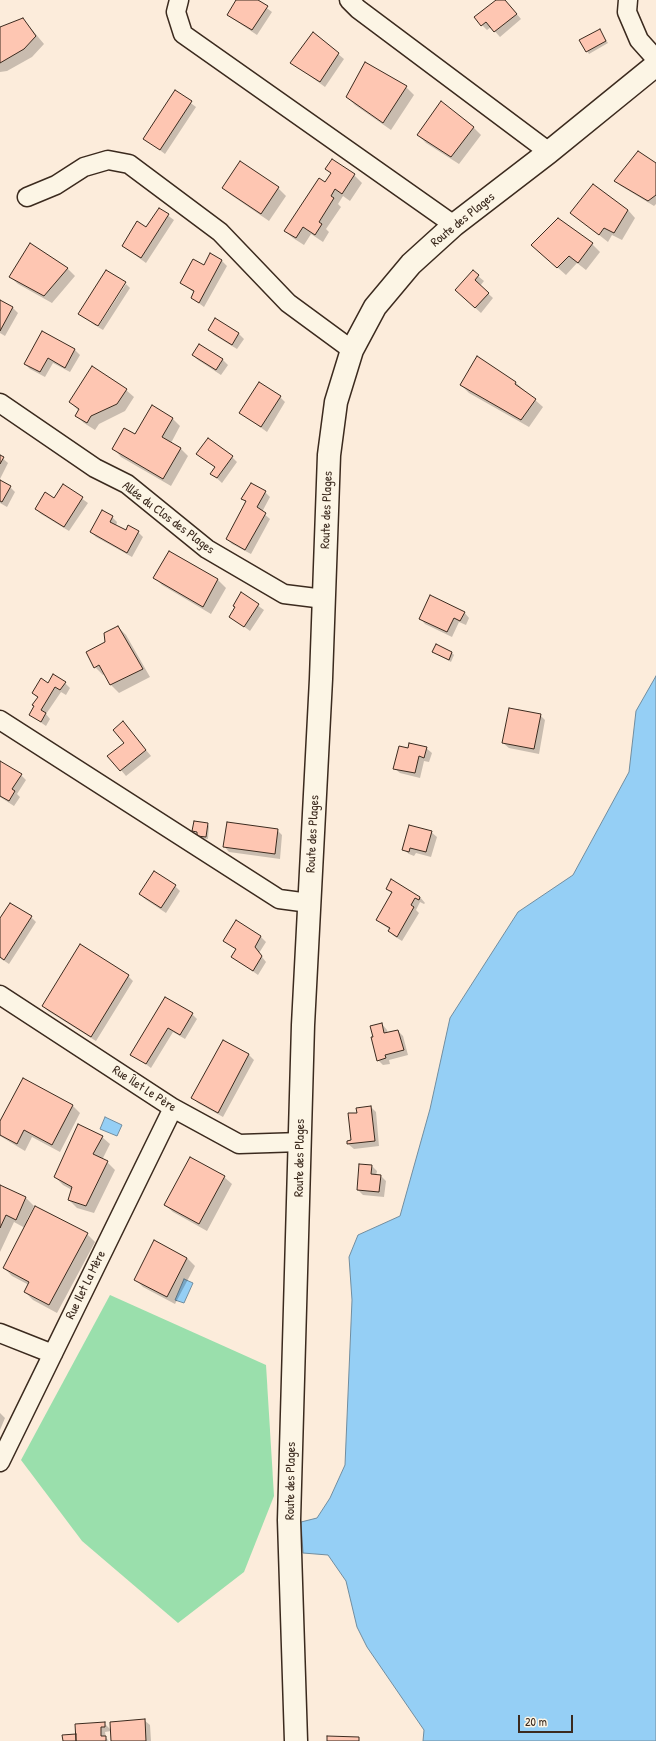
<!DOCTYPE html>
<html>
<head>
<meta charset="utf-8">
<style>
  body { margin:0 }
  #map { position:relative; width:656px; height:1741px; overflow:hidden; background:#fcecdb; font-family:"Patrick Hand",sans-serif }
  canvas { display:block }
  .scale { position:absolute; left:518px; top:1715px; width:55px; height:18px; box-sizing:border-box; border:2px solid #3b2a1e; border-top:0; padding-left:5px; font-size:12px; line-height:14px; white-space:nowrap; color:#3b2a1e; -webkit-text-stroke:3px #fcf5e5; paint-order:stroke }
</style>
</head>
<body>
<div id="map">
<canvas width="656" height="1741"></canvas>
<div class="scale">20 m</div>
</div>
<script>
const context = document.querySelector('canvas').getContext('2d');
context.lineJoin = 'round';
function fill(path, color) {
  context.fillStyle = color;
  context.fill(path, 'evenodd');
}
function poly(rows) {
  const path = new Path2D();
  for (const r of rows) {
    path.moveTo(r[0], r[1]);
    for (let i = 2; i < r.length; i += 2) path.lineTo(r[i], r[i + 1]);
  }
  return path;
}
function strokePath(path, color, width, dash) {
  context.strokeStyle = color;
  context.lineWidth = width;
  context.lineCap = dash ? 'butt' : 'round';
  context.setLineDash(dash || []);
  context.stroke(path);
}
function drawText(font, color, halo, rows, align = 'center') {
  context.font = font + ' "Patrick Hand",sans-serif';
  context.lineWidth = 3;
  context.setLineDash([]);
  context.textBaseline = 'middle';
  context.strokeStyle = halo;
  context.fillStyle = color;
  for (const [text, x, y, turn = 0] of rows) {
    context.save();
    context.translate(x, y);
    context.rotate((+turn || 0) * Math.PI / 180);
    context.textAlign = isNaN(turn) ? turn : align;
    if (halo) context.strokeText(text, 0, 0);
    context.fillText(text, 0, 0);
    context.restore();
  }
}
const green = poly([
  [110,1295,266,1365,274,1496,244,1572,178,1623,82,1541,21,1460]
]);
const water = poly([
  [656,676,656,1741,423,1741,424,1730,367,1647,357,1627,346,1581,328,1555,303,1553,301,1522,317,1518,330,1498,345,1465,352,1300,349,1257,358,1235,400,1216,430,1109,450,1018,518,912,573,875,629,772,636,711,656,676],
  [105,1117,122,1125,117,1136,100,1129,105,1117],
  [184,1279,193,1283,184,1303,175,1300,184,1279]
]);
const shadow = poly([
  [238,0,256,0,272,12,257,35,233,19,228,14],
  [497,0,505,0,521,19,500,37,491,27,487,30,482,25],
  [23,19,44,44,32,57,7,71,0,72,0,28],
  [599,30,608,43,589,54,580,40],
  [313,33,344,59,325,87,291,62],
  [406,87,414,95,391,130,355,105,347,97],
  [176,92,196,107,165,154,145,139],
  [473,127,481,135,459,164,426,143,418,135],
  [240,163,278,188,286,196,269,221,231,195,223,188],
  [656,164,656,204,654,206,621,186,616,181],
  [326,169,354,175,362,183,350,201,343,196,338,204,341,207,326,229,329,232,323,242,311,234,304,245,293,238,285,231,326,184,332,174],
  [159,209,174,220,146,263,123,246,147,229],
  [628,210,635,218,622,240,612,235,608,242,571,213],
  [558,219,592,244,600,252,586,270,577,263,566,275,540,252],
  [210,255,222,261,227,266,204,307,192,298,195,293,181,283,204,266],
  [67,268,75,276,52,303,18,284,10,277],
  [473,272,484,281,480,286,493,298,481,313,461,295],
  [124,283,96,326,80,314],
  [126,284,130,288,103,330,98,327],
  [0,301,13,308,18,313,5,336,0,333],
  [216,319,239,334,244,339,237,349,214,335,209,330],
  [43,332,75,350,80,355,70,372,53,363,45,377,30,369,25,364],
  [193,355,222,359,228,365,221,375,198,360],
  [477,358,516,383,543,407,529,427,469,393,461,385],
  [126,390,134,397,125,411,99,424,95,430,84,423,76,416,79,411,70,402],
  [280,397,285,402,267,432,241,413],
  [152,407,173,419,180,426,171,443,180,448,188,456,171,486,121,457,114,449,135,436],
  [198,454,232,457,237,462,222,483,211,473,216,468],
  [0,456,8,463,0,479],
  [0,481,10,487,15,492,7,507,0,503],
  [63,485,88,503,69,531,41,514,36,509,54,499],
  [265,492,270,497,262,512,270,519,251,554,232,544,227,539,247,503,243,498],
  [112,517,117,522,116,526,126,532,138,532,143,537,132,557,96,537,91,532],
  [169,552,218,580,226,588,211,614,162,585,154,577],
  [242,594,264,610,250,631,231,617],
  [464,612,469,618,466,625,459,622,452,637,425,624,420,618],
  [118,627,126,635,150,677,119,693,111,685,105,674,103,675,95,667,87,652,106,642],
  [433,652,452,653,454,655,451,662],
  [65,683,70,688,66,695,61,692,46,714,50,719,46,726,30,715,38,698,33,693,48,684],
  [540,715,545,720,539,754,509,748,503,743],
  [128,728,151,756,126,776,109,756,126,743],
  [426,748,432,753,429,762,424,761,420,778,400,773,394,768,408,749],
  [0,762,21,775,26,780,17,794,20,797,14,806,0,797],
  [207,824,209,826,208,839,200,838,198,833,194,831],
  [277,830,282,835,280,859,229,852,224,846],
  [431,832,437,837,431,857,416,853,414,856,409,854,403,849],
  [175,886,180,891,166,913,145,899,140,894],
  [387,888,420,897,425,903,424,904,420,902,416,910,419,913,402,941,394,936,389,931,390,930,377,920,392,894],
  [31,917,36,922,9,964,0,958,0,919],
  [236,921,261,937,266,942,259,953,266,962,258,975,233,957,237,950,224,940],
  [128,976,133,981,96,1041,48,1011,43,1006],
  [166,998,192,1014,197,1019,185,1039,173,1032,151,1068,132,1054],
  [382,1024,387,1030,388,1034,398,1031,403,1036,408,1055,389,1060,390,1064,383,1065,378,1060],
  [223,1041,249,1055,254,1060,223,1117,198,1103,193,1098],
  [73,1106,80,1113,60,1152,32,1137,25,1151,0,1136,0,1123],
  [371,1107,376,1112,379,1146,354,1149,348,1144,352,1141,358,1114],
  [102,1137,110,1144,102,1160,107,1162,115,1170,94,1213,77,1208,69,1200,72,1190,63,1185,55,1177],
  [372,1166,377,1171,376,1176,381,1176,386,1181,384,1197,363,1195,358,1190],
  [224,1177,232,1184,207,1231,173,1212,165,1205],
  [0,1186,26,1198,34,1206,27,1220,87,1234,95,1242,57,1313,33,1300,25,1292,29,1285,12,1276,4,1268,25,1228,14,1222,0,1252],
  [155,1241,187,1258,195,1266,175,1304,143,1287,135,1279],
  [0,1413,5,1418,0,1430],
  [144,1720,150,1725,151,1741,112,1741,111,1731,105,1732,106,1738,109,1741,64,1741,104,1723,111,1730]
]);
const building = poly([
  [236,0,258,0,268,6,252,30,227,15,236,0],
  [496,0,505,0,517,14,494,32,486,22,481,26,474,17,496,0],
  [23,18,36,36,24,49,0,63,0,27,23,18],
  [600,29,606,41,586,52,579,40,600,29],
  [313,32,339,53,320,82,290,63,313,32],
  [365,62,407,86,383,123,346,97,365,62],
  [175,90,192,101,160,150,143,139,175,90],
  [441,101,474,127,451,157,417,135,441,101],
  [638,151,656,163,656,195,648,201,614,181,638,151],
  [332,159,355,174,342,194,335,189,331,196,334,198,319,222,322,224,315,235,303,227,296,238,284,231,319,178,325,182,331,173,325,169,332,159],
  [240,161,279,187,261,214,222,188,240,161],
  [593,184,628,210,614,233,604,228,599,235,570,213,593,184],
  [159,208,169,214,141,258,122,246,137,221,146,227,159,208],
  [558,218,593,243,578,263,569,256,557,268,531,245,558,218],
  [30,243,68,268,44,296,9,277,30,243],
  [210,253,222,260,199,303,191,298,194,291,180,283,193,259,204,265,210,253],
  [106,270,126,282,98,326,78,314,106,270],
  [473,270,479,275,475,280,489,293,475,308,455,290,473,270],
  [0,300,13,307,0,331,0,300],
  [215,318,239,333,232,345,208,330,215,318],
  [42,331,75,349,65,368,48,358,40,372,24,364,42,331],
  [199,344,223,359,216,370,192,355,199,344],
  [477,356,516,382,515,384,536,399,521,420,460,385,477,356],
  [92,366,127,389,117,404,91,416,87,423,75,416,79,409,69,402,92,366],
  [259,382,281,396,261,427,239,413,259,382],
  [152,405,173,418,162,437,181,448,163,479,112,449,124,428,135,434,152,405],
  [208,438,233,456,217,478,210,474,215,467,196,454,208,438],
  [0,455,4,457,0,464,0,455],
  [0,480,11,486,2,502,0,501,0,480],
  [251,483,266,491,257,507,266,513,245,550,226,539,246,501,241,499,251,483],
  [63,484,83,497,64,527,35,509,45,492,54,498,63,484],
  [102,510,113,516,110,522,126,530,128,525,139,531,127,553,90,532,102,510],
  [169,551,218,579,203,607,153,578,169,551],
  [241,592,259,604,244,627,229,617,235,607,233,606,241,592],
  [430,595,465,612,460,621,454,618,447,632,419,619,430,595],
  [118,626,143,669,110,685,99,665,94,668,86,652,105,642,104,633,118,626],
  [436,644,452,652,449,660,432,652,436,644],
  [53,674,66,682,60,690,55,687,41,710,46,713,41,722,29,715,34,706,32,705,38,697,32,693,41,678,48,683,53,674],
  [509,708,541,714,534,749,502,743,509,708],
  [123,721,146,750,120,771,107,756,124,743,113,730,123,721],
  [409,743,427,747,424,758,419,756,415,773,393,769,399,746,408,748,409,743],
  [0,761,22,774,12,789,15,791,9,801,0,796,0,761],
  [194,821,208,823,206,837,197,836,197,832,192,831,194,821],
  [227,822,278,829,275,854,223,847,227,822],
  [409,825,432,831,426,852,410,848,409,852,402,850,409,825],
  [154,871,176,885,161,908,139,894,154,871],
  [391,879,420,897,419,900,415,898,411,905,414,907,397,937,388,931,390,928,376,920,392,892,386,889,391,879],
  [10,903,32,916,4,960,0,957,0,918,10,903],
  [236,920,261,936,255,947,262,956,253,971,231,957,236,949,223,941,236,920],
  [80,944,129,975,91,1037,42,1006,80,944],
  [165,997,193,1013,180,1035,168,1028,146,1064,130,1055,165,997],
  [382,1023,384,1033,398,1030,404,1050,385,1055,386,1058,377,1061,371,1037,373,1037,370,1026,382,1023],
  [223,1040,249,1054,218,1113,191,1098,223,1040],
  [23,1078,73,1105,52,1145,24,1130,17,1144,0,1135,0,1121,23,1078],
  [371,1106,375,1141,347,1144,347,1141,351,1140,348,1113,357,1113,356,1108,371,1106],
  [78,1124,103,1136,93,1154,108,1161,86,1206,68,1200,72,1187,54,1177,78,1124],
  [190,1157,225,1176,199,1224,164,1205,190,1157],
  [359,1164,372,1165,371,1174,381,1175,379,1192,357,1190,359,1164],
  [0,1185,26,1197,16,1220,6,1215,0,1228,0,1185],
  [35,1206,88,1233,49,1305,24,1292,29,1282,3,1268,35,1206],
  [154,1240,187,1258,167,1297,134,1280,154,1240],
  [145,1719,146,1741,111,1741,110,1722,145,1719],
  [105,1722,105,1727,101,1727,101,1736,106,1736,106,1741,76,1741,75,1724,105,1722],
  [76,1734,76,1741,63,1741,62,1735,76,1734],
  [327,1736,359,1737,359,1741,327,1741,327,1736]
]);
const minor = poly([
  [179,0,176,12,183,34,454,225],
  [349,0,358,9,549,152],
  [628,0,627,12,639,40,656,59],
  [27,197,56,185,84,167,108,160,129,164,220,232,288,303,352,350],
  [0,403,95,468,127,484,207,549,284,594,324,599],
  [0,720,279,899,309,903],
  [0,995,173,1108,239,1144,301,1142],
  [0,1333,53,1354],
  [0,1462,173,1108]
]);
const tertiary = poly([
  [296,1741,289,1520,303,1025,321,679,329,455,336,402,352,350,375,307,411,264,454,225,549,152,656,65]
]);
const streetNames = [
  ["Route des Plages",463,220,-39],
  ["Route des Plages",327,510,-88],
  ["Allée du Clos des Plages",168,518,37],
  ["Route des Plages",313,834,-87],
  ["Rue Îlet Le Père",144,1089,33],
  ["Route des Plages",300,1158,-89],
  ["Rue Ilet La Mère",86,1285,-64],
  ["Route des Plages",291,1481,-89]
];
fill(green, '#9adfac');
fill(water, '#95cff5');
strokePath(water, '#718d9f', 1);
fill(shadow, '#0003');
fill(building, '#fec6b2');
strokePath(building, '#3b2a1e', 1);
strokePath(minor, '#3b2a1e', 21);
strokePath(tertiary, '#3b2a1e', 25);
strokePath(minor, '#fcf5e5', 18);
strokePath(tertiary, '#fcf5e5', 22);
drawText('13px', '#3b2a1e', '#fcf5e5', streetNames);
</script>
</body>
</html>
